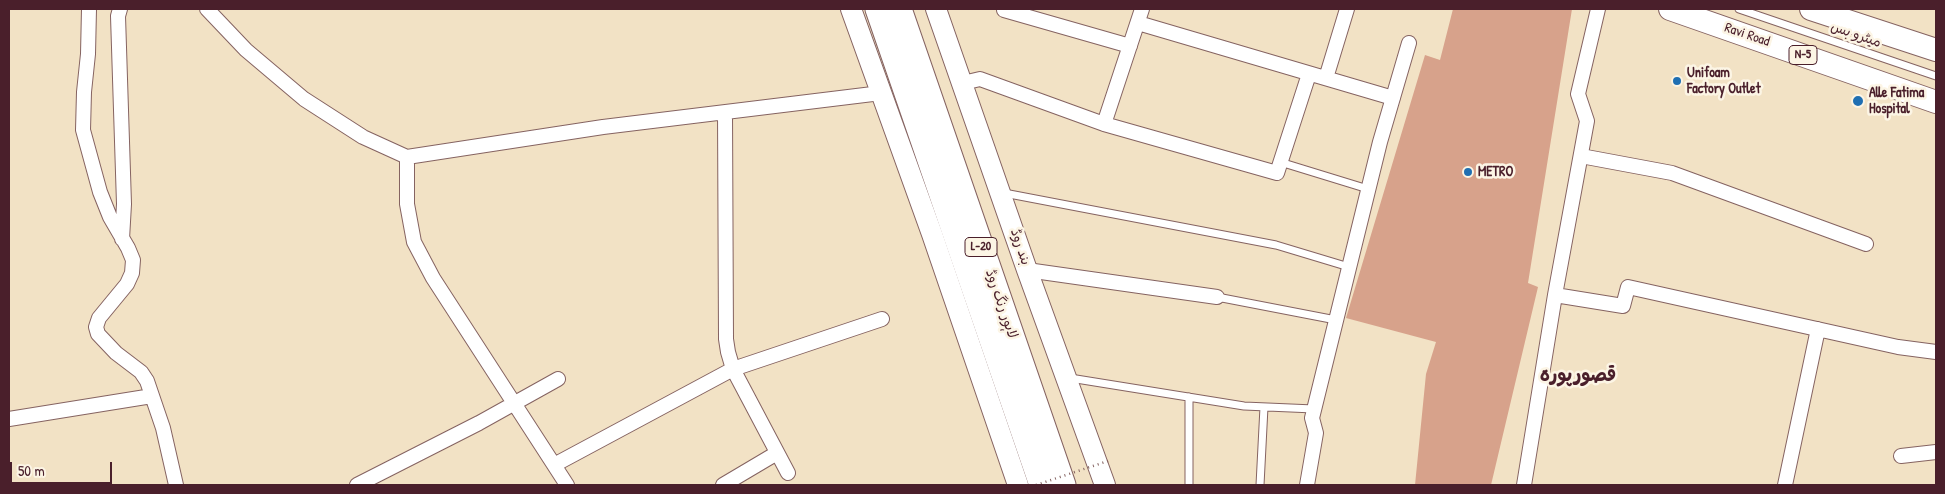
<!DOCTYPE html>
<html>
<head>
<meta charset="utf-8">
<style>
  body { margin:0 }
  #map { position:relative; width:1945px; height:494px; overflow:hidden; background:#f2e2c5; font-family:"Patrick Hand",sans-serif }
  canvas { display:block }
  .frame { position:absolute; inset:0; border:10px solid #4a1f2b; pointer-events:none }
  .scale { position:absolute; left:10px; top:462px; width:102px; height:22px; box-sizing:border-box; border:2px solid #4a1f2b; border-top:0; padding-left:6px; font-size:15px; line-height:18px; white-space:nowrap; color:#4a1f2b; -webkit-text-stroke:4px #fcf5e5; paint-order:stroke }
</style>
</head>
<body>
<div id="map">
<canvas width="1945" height="494"></canvas>
<div class="frame"></div>
<div class="scale">50 m</div>
</div>
<script>
const context = document.querySelector('canvas').getContext('2d');
context.lineJoin = 'round';
function fill(path, color) {
  context.fillStyle = color;
  context.fill(path, 'evenodd');
}
function poly(rows) {
  const path = new Path2D();
  for (const r of rows) {
    path.moveTo(r[0], r[1]);
    for (let i = 2; i < r.length; i += 2) path.lineTo(r[i], r[i + 1]);
  }
  return path;
}
function strokePath(path, color, width, dash) {
  context.strokeStyle = color;
  context.lineWidth = width;
  context.lineCap = dash ? 'butt' : 'round';
  context.setLineDash(dash || []);
  context.stroke(path);
}
function drawText(font, color, halo, rows, align = 'center') {
  context.font = font + ' "Patrick Hand","Playpen Sans Arabic",sans-serif';
  context.lineWidth = 5;
  context.setLineDash([]);
  context.textBaseline = 'middle';
  context.strokeStyle = halo;
  context.fillStyle = color;
  for (const [text, x, y, turn = 0] of rows) {
    context.save();
    context.translate(x, y);
    context.rotate((+turn || 0) * Math.PI / 180);
    context.textAlign = isNaN(turn) ? turn : align;
    if (halo) context.strokeText(text, 0, 0);
    context.fillText(text, 0, 0);
    context.restore();
  }
}
const building = poly([
  [1453,9,1572,9,1528,283,1538,287,1491,485,1415,485,1426,374,1436,342,1346,318,1425,55,1440,60]
]);
const service = poly([
  [1739,9,1936,76],
  [1280,162,1368,189],
  [1004,193,1276,245,1349,267],
  [1217,297,1336,320],
  [1070,378,1244,406,1314,409],
  [1189,397,1189,485],
  [1260,485,1264,407]
]);
const minor = poly([
  [89,9,88,54,84,92,83,130,100,192,110,217,128,248,133,260,132,273,127,284,99,318,96,327,98,334,116,353,141,372,147,381,163,428,176,485],
  [120,9,118,16,124,204,122,239],
  [207,9,246,50,304,99,363,137,407,157,603,127,881,93],
  [1004,10,1130,46],
  [1138,23,1393,98],
  [1326,78,1347,9],
  [963,83,980,79,1104,124,1277,173,1309,74],
  [725,112,726,339,728,352,733,369,788,473],
  [1104,124,1142,9],
  [1581,156,1672,173,1866,244],
  [407,157,407,204,414,242,433,278,567,485],
  [1027,270,1217,297],
  [1555,295,1623,306,1628,287,1898,347,1936,352],
  [9,419,152,396],
  [1901,456,1936,452],
  [554,465,733,369,882,319],
  [357,485,479,423,558,379],
  [723,485,777,453],
  [1307,485,1316,433,1312,418,1380,142,1409,43],
  [1524,485,1555,295,1587,121,1578,94,1598,9],
  [1785,485,1818,329]
]);
const secondary = poly([
  [851,9,932,234,1018,485],
  [936,9,1027,270,1105,485]
]);
const primary = poly([
  [1670,9,1936,102],
  [1811,9,1936,50]
]);
const motorway = poly([
  [878,9,1042,485],
  [899,9,1063,485]
]);
const pathBridge = poly([
  [1036,485,1111,460]
]);
const markers = [
  [1677,81,5,"#1f6fb2"],
  [1858,101,6,"#1f6fb2"],
  [1468,172,5,"#1f6fb2"]
];
const shields = [
  [1803,55,28],
  [981,247,32]
];
const shieldNames = [
  ["N-5",1803,55],
  ["L-20",981,247]
];
const streetNames = [
  ["Ravi Road",1747,35,19],
  ["میٹرو بس",1856,35,19],
  ["بند روڈ",1020,247,72],
  ["لاہور رنگ روڈ",1001,304,71]
];
const poiNames = [
  ["Unifoam",1687,73],
  ["Factory Outlet",1687,89],
  ["Alle Fatima",1869,93],
  ["Hospital",1869,109],
  ["METRO",1478,172]
];
const districtNames = [
  ["قصورپورہ",1578,376]
];
fill(building, '#d7a28b');
strokePath(service, '#856361', 9);
strokePath(minor, '#856361', 16);
strokePath(secondary, '#856361', 22);
strokePath(primary, '#856361', 24);
strokePath(motorway, '#856361', 27);
strokePath(service, '#fff', 7);
strokePath(minor, '#fff', 14);
strokePath(secondary, '#fff', 20);
strokePath(primary, '#fff', 22);
strokePath(motorway, '#fff', 25);
strokePath(pathBridge, '#856361', 2.5, [1, 4]);
for (const [x, y, r, color] of markers) {
  const dot = new Path2D();
  dot.arc(x, y, r, 0, 2 * Math.PI);
  context.fillStyle = color;
  context.fill(dot);
  strokePath(dot, '#fcf5e5', 2);
}
for (const [x, y, w] of shields) {
  const box = new Path2D();
  box.roundRect(x - w / 2, y - 9.5, w, 19, 4);
  context.fillStyle = '#fcf5e5';
  context.fill(box);
  strokePath(box, '#4a1f2b', 1);
}
drawText('bold 12px', '#4a1f2b', null, shieldNames);
drawText('14px', '#4a1f2b', '#fcf5e5', streetNames);
drawText('bold 14px', '#4a1f2b', '#fcf5e5', poiNames, 'left');
drawText('bold 19px', '#4a1f2b', '#fcf5e5', districtNames);
</script>
</body>
</html>
